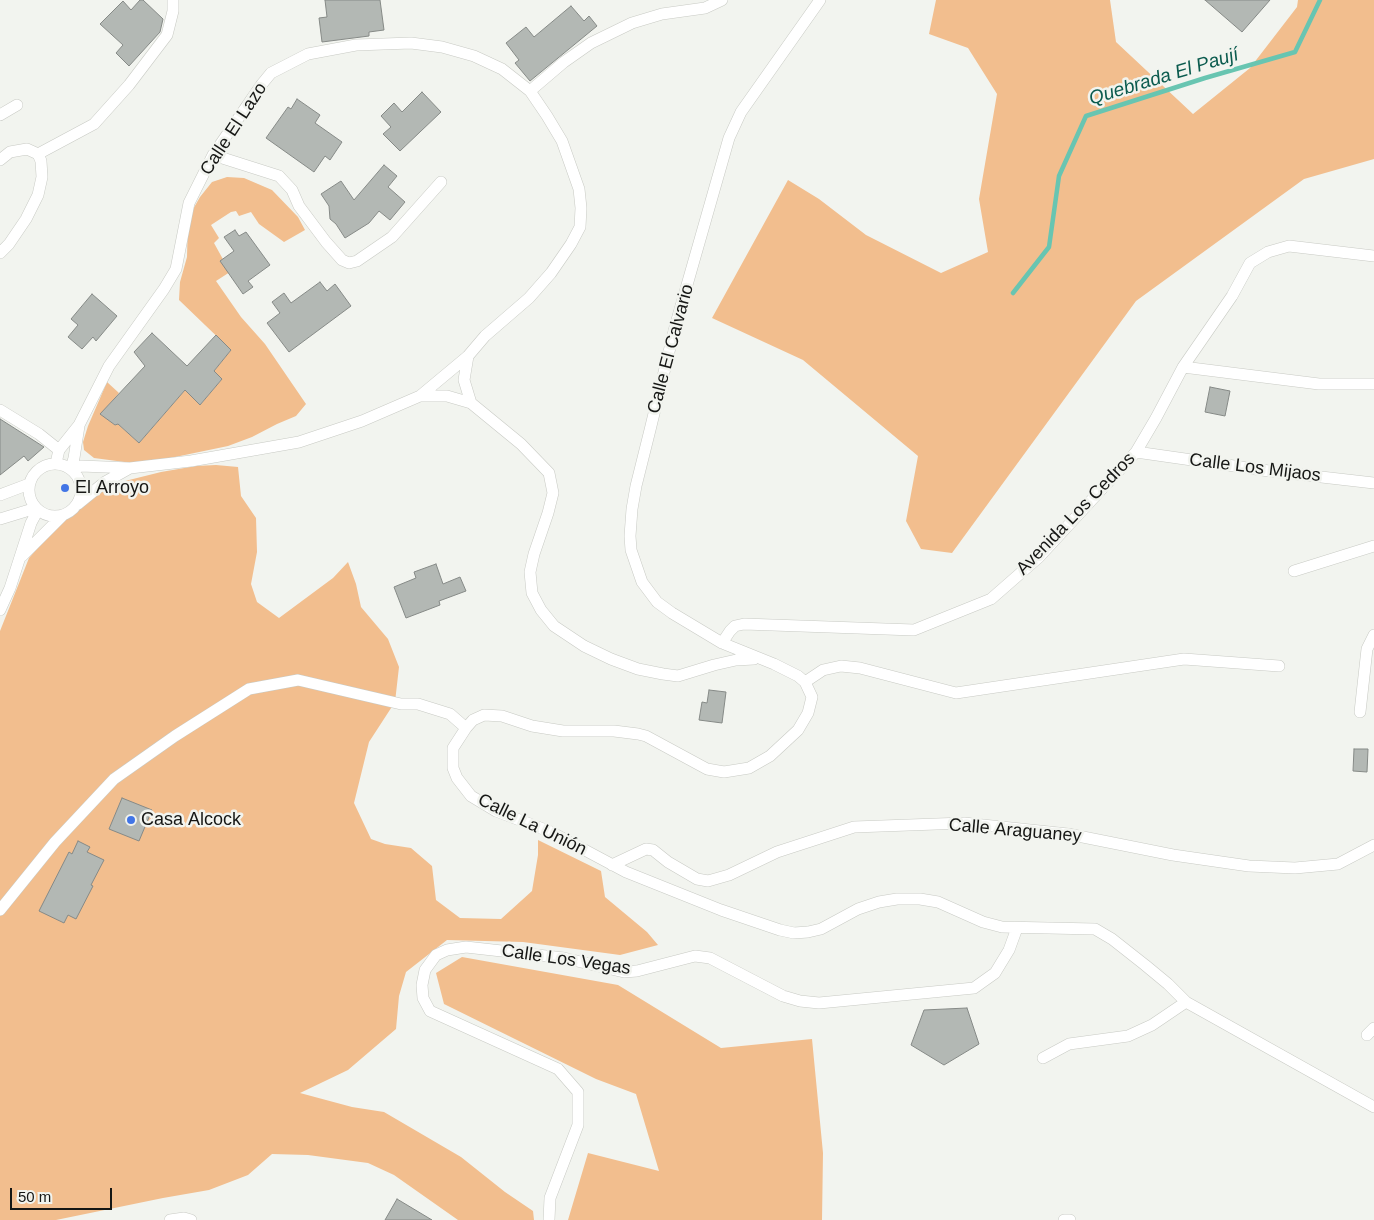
<!DOCTYPE html>
<html>
<head>
<meta charset="utf-8">
<style>
  body { margin:0 }
  #map { position:relative; width:1374px; height:1220px; overflow:hidden; background:#f2f4ef; font-family:Helvetica,sans-serif }
  canvas { display:block }
  .scale { position:absolute; left:10px; top:1188px; width:102px; height:22px; box-sizing:border-box; border:2px solid #161715; border-top:0; padding-left:6px; font-size:15px; line-height:18px; white-space:nowrap; color:#161715; -webkit-text-stroke:4px #f2f4ef; paint-order:stroke }
</style>
</head>
<body>
<div id="map">
<canvas width="1374" height="1220"></canvas>
<div class="scale">50 m</div>
</div>
<script>
const context = document.querySelector('canvas').getContext('2d');
context.lineJoin = 'round';
function fill(path, color) {
  context.fillStyle = color;
  context.fill(path, 'evenodd');
}
function poly(rows) {
  const path = new Path2D();
  for (const r of rows) {
    if (r.length === 3) {
      path.moveTo(r[0] + r[2], r[1]);
      path.arc(r[0], r[1], r[2], 0, 2 * Math.PI);
      continue;
    }
    path.moveTo(r[0], r[1]);
    for (let i = 2; i < r.length; i += 2) path.lineTo(r[i], r[i + 1]);
  }
  return path;
}
function strokePath(path, color, width, dash) {
  context.strokeStyle = color;
  context.lineWidth = width;
  context.lineCap = dash ? 'butt' : 'round';
  context.setLineDash(dash || []);
  context.stroke(path);
}
function drawText(font, color, halo, rows, align = 'center') {
  context.font = font + ' Helvetica,sans-serif';
  context.lineWidth = 5;
  context.setLineDash([]);
  context.textBaseline = 'middle';
  context.strokeStyle = halo;
  context.fillStyle = color;
  for (const [text, x, y, turn = 0] of rows) {
    context.save();
    context.translate(x, y);
    context.rotate((+turn || 0) * Math.PI / 180);
    context.textAlign = isNaN(turn) ? turn : align;
    if (halo) context.strokeText(text, 0, 0);
    context.fillText(text, 0, 0);
    context.restore();
  }
}
const green = poly([
  [936,0,1110,0,1116,42,1193,114,1250,68,1297,7,1298,0,1374,0,1374,159,1304,179,1136,301,952,553,921,549,906,521,918,456,803,360,712,318,788,180,819,199,866,235,941,273,988,252,979,199,997,94,968,48,929,34],
  [227,177,244,178,272,190,298,217,305,230,284,242,259,224,251,212,239,216,236,211,231,212,211,225,219,238,214,243,230,272,216,281,241,317,265,344,306,404,296,416,277,424,252,437,228,446,156,461,132,463,94,458,84,450,83,442,88,426,107,382,119,393,101,414,115,425,118,424,139,443,185,390,200,405,222,379,214,371,231,350,179,300,180,282,187,257,188,218,200,197,212,182],
  [216,465,238,467,241,496,256,518,257,552,251,584,257,602,279,618,333,578,348,562,356,584,361,607,388,639,399,667,395,702,369,742,354,803,371,839,385,844,411,848,432,866,436,900,460,918,501,919,532,891,538,855,538,840,601,871,605,897,647,932,658,945,620,955,523,942,447,940,406,972,399,996,396,1029,348,1070,300,1093,352,1107,384,1112,461,1157,505,1192,533,1211,534,1220,458,1220,394,1175,368,1163,308,1155,272,1154,248,1175,209,1190,163,1198,56,1220,0,1220,0,631,29,558,55,528,95,496,117,483,161,472,196,466],
  [462,957,618,985,721,1048,812,1039,823,1153,822,1220,568,1220,588,1153,659,1171,636,1094,596,1079,444,1004,436,973]
]);
const stream = poly([
  [1013,293,1049,247,1059,176,1086,116,1205,78,1295,52,1320,0]
]);
const building = poly([
  [140,0,143,0,163,19,160,32,129,66,116,53,123,45,100,24,123,1,131,10,140,0],
  [325,0,380,0,384,30,369,32,369,36,322,42,319,18,327,17,325,0],
  [1205,0,1270,0,1242,32,1205,0],
  [571,6,584,21,589,16,597,26,530,81,515,63,519,60,506,43,526,27,534,37,571,6],
  [422,92,441,112,400,151,383,134,391,127,381,116,394,103,402,112,422,92],
  [297,99,320,115,315,123,342,142,330,160,325,156,314,172,266,138,288,107,291,109,297,99],
  [384,165,397,176,388,187,405,202,390,220,379,211,369,223,345,238,336,224,330,219,329,206,321,194,341,181,354,200,384,165],
  [235,230,239,236,246,232,270,265,248,281,253,287,243,294,220,261,234,251,224,237,235,230],
  [320,282,327,291,335,284,351,306,289,352,267,323,280,313,272,302,284,293,291,303,320,282],
  [92,294,117,316,96,341,93,337,82,349,68,337,78,325,71,319,92,294],
  [152,333,187,366,216,335,231,350,214,371,222,379,200,405,185,390,139,443,118,424,115,425,100,414,145,366,134,352,152,333],
  [1210,387,1230,391,1225,416,1205,412,1210,387],
  [0,419,44,447,28,461,24,456,0,475,0,419],
  [436,564,443,584,460,577,466,591,439,601,440,605,406,618,394,587,416,578,414,572,436,564],
  [709,690,726,692,722,723,699,720,702,702,707,703,709,690],
  [1354,749,1368,749,1367,772,1353,771,1354,749],
  [122,798,152,810,139,841,109,829,122,798],
  [78,841,90,847,87,852,104,860,91,885,93,886,76,919,68,915,64,923,39,911,69,852,72,854,78,841],
  [967,1008,979,1044,944,1065,911,1045,924,1010,967,1008],
  [397,1199,432,1220,385,1220,397,1199]
]);
const minor = poly([
  [820,0,741,112,729,138,675,327,650,430,636,486,632,509,630,536,631,550,642,582,657,602,672,613,722,643,774,664,798,676,805,682,812,697,808,713,798,730,770,756,749,768,724,772,707,769,646,736,638,734,614,731,563,731,532,726,502,716,484,715,473,720,466,728,453,748,453,768,457,778,471,796,496,811,551,832,626,872,721,910,780,930,794,933,808,932,821,929,858,909,879,902,897,899,920,899,938,902,983,922,1002,927,1095,929,1112,939,1145,965,1168,984,1186,1002,1374,1107],
  [530,91,564,62,591,43,632,23,662,14,705,8,722,0],
  [0,115,17,105],
  [38,154,94,124,129,85,167,35,173,11,173,0],
  [213,155,279,176,292,190,299,206,326,242,342,260,349,263,357,261,392,237,441,182],
  [0,160,10,152,27,149,38,154,41,161,42,177,38,195,26,219,9,244,0,253],
  [468,356,464,380,471,403],
  [1183,367,1319,384,1374,384],
  [0,410,39,434,59,450],
  [1136,452,1269,471,1374,483],
  [56,463,59,450,79,425,109,366,164,289,176,269,189,203,213,155,262,84,271,73,308,54,356,45,411,43,442,47,474,56,502,69,530,91,547,116,562,141,579,189,581,208,580,227,571,244,551,273,529,298,485,336,468,356,420,396],
  [55,490,26],
  [71,468,74,458,79,426],
  [73,469,81,466,130,468,191,461,299,442,362,421,420,396,447,396,471,403,521,444,549,473,553,493,548,513,534,554,530,572,532,593,541,610,554,626,584,646,611,659,638,669,663,674,678,676,714,665,736,660,754,659],
  [0,495,29,484],
  [78,504,105,482,130,468],
  [0,519,36,508],
  [22,556,63,515],
  [1294,571,1374,546],
  [0,610,10,588,31,523,38,510],
  [722,643,730,631,735,626,744,624,914,630,991,599,1039,557,1136,452,1156,418,1183,367,1232,296,1250,263,1268,252,1289,246,1374,256],
  [805,682,823,670,841,666,860,668,956,693,1184,659,1279,666],
  [1360,712,1367,649,1374,635],
  [612,865,646,849,653,850,668,862,697,879,708,881,729,875,777,852,854,827,964,823,1068,834,1173,855,1249,866,1295,868,1338,864,1374,845],
  [0,910,55,842,114,779,175,736,249,689,298,680,401,704,418,704,450,714,466,728],
  [1367,1035,1374,1028],
  [1043,1058,1069,1044,1128,1036,1152,1025,1186,1002],
  [170,1220,184,1218,191,1220],
  [549,1220,550,1198,578,1125,578,1092,558,1069,430,1011,423,998,422,985,425,970,436,955,447,950,466,947,564,958,624,972,637,971,695,956,710,958,783,996,800,1001,819,1003,974,988,995,973,1009,950,1017,928],
  [1064,1220,1070,1220]
]);
const markers = [
  [65,488,5,"#4275e6"],
  [131,820,5,"#4275e6"]
];
const streetNames = [
  ["Calle El Lazo",234,129,-57],
  ["Calle El Calvario",671,349,-75],
  ["Calle Los Mijaos",1255,468,7],
  ["Avenida Los Cedros",1076,514,-46],
  ["Calle La Unión",532,825,26],
  ["Calle Araguaney",1015,831,5],
  ["Calle Los Vegas",566,960,8]
];
const poiNames = [
  ["El Arroyo",75,488],
  ["Casa Alcock",141,820]
];
const waterNames = [
  ["Quebrada El Paují",1164,77,-17]
];
fill(green, '#f2be8e');
strokePath(stream, '#68c5b1', 4.5);
fill(building, '#b3b8b4');
strokePath(building, '#868a87', 1);
strokePath(minor, '#c8cac4', 12);
strokePath(minor, '#fff', 11);
for (const [x, y, r, color] of markers) {
  const dot = new Path2D();
  dot.arc(x, y, r, 0, 2 * Math.PI);
  context.fillStyle = color;
  context.fill(dot);
  strokePath(dot, '#f2f4ef', 2);
}
drawText('18px', '#161715', '#f2f4ef', streetNames);
drawText('18px', '#161715', '#f2f4ef', poiNames, 'left');
drawText('italic 19px', '#0b5b4e', '#f2f4ef', waterNames);
</script>
</body>
</html>
